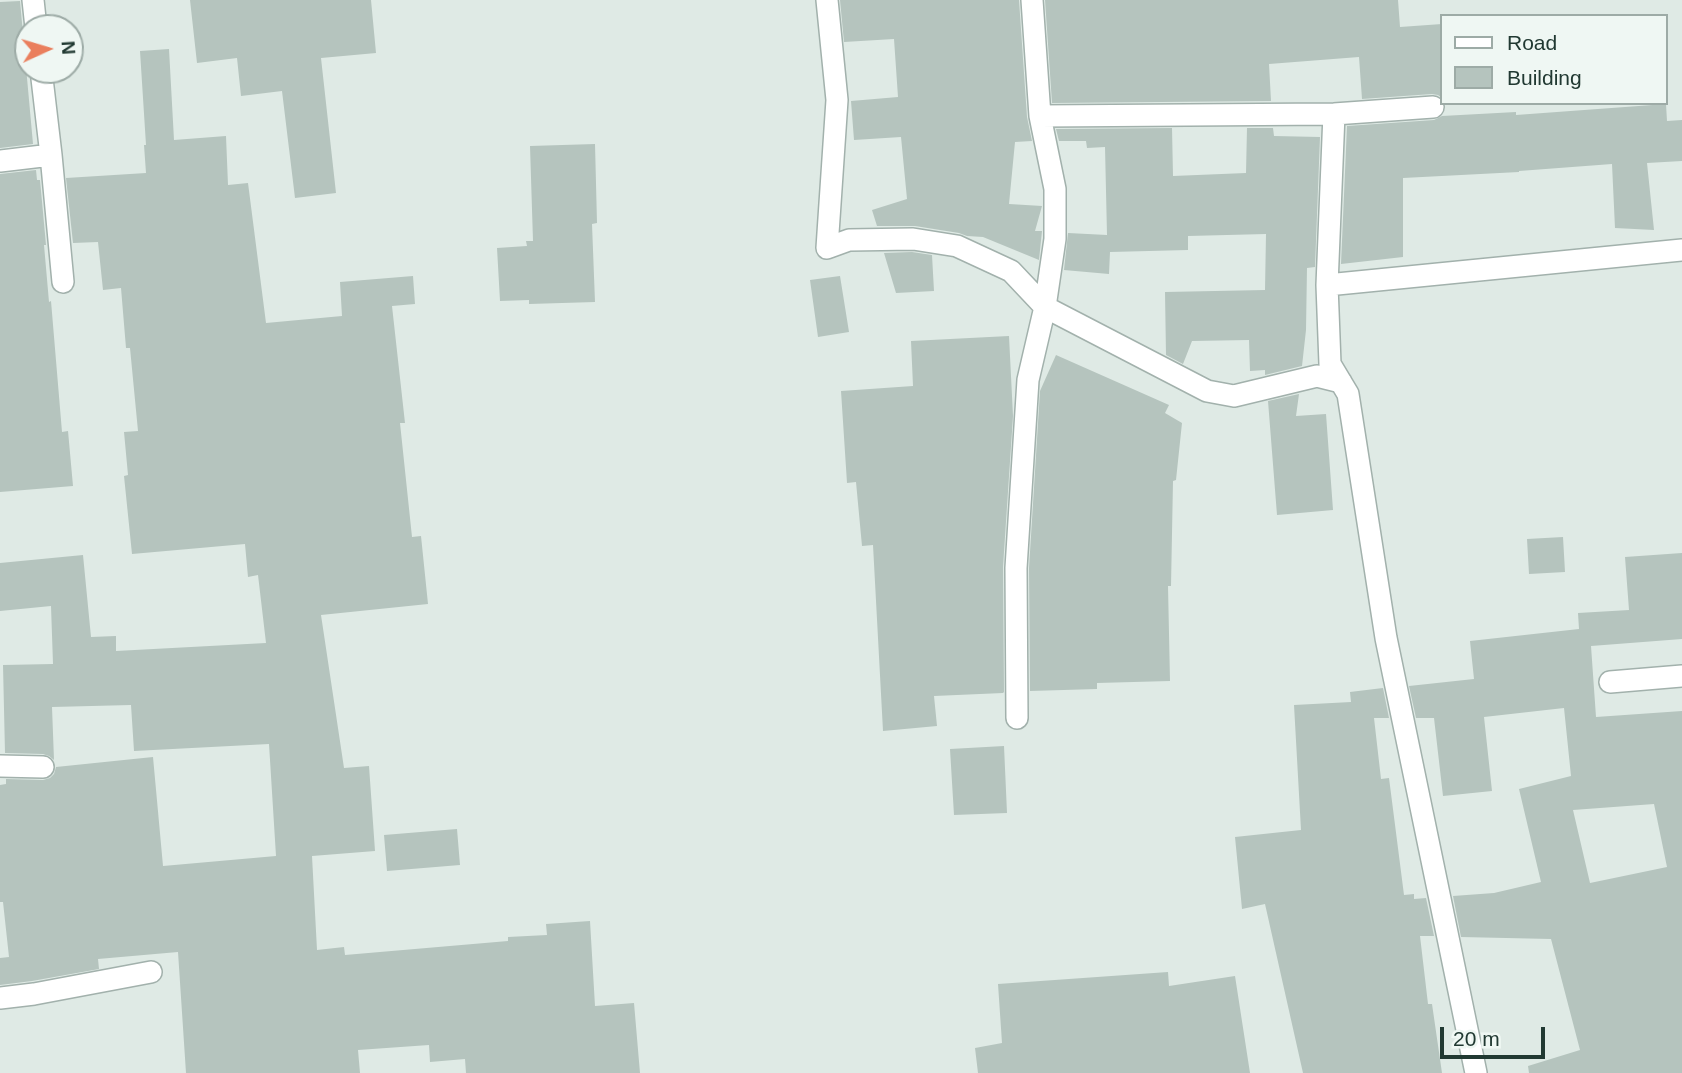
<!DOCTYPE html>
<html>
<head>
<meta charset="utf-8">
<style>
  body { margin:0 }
  #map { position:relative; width:1682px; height:1073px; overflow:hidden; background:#dfeae5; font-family:Arial,sans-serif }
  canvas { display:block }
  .legend { position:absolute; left:1440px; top:14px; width:228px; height:91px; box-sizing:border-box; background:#eff7f3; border:2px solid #9daba6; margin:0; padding:9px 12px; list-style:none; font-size:21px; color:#213932 }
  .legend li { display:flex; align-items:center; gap:14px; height:35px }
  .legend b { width:35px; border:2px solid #9daba6 }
  .north { position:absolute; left:14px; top:14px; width:70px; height:70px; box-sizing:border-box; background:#eff7f3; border:2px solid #9daba6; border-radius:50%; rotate:86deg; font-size:19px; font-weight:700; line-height:28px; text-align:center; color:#213932 }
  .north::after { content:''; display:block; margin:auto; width:24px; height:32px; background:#ea7f5d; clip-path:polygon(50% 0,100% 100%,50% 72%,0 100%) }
  .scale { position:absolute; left:1440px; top:1027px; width:105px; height:32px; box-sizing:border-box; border:4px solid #213932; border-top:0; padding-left:9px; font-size:21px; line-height:24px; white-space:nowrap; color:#213932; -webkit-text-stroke:5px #eff7f3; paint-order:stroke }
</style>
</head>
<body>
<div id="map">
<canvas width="1682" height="1073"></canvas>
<ul class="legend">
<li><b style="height:9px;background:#fff"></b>Road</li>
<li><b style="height:19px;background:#b5c4be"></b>Building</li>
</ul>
<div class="north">N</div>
<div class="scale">20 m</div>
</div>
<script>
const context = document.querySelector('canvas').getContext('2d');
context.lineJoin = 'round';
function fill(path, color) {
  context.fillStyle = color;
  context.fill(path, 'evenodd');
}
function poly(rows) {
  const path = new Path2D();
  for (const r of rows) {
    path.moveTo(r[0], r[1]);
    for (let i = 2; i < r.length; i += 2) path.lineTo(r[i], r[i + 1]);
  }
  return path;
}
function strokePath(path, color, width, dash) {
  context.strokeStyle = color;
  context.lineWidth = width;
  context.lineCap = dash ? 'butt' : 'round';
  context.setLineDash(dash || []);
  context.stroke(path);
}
const building = poly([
  [190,0,371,0,376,53,321,58,336,193,295,198,282,91,241,96,237,58,197,63],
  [840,0,1019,0,1027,117,1032,141,1015,142,1009,204,1042,206,1035,231,1042,231,1039,260,983,237,967,236,959,233,915,226,877,226,872,210,907,199,901,137,854,140,851,101,898,97,894,39,844,42],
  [1045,0,1398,0,1400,27,1442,24,1442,98,1438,95,1432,94,1362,99,1359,57,1269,64,1271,101,1052,103],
  [20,1,33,144,0,148,0,2],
  [169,49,174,140,226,136,228,185,248,183,266,323,342,316,340,282,413,276,415,304,392,306,405,423,400,423,412,537,421,536,428,604,321,615,344,768,369,766,375,851,312,856,317,950,344,947,345,955,508,941,508,937,547,935,546,924,590,921,595,1006,634,1003,640,1073,466,1073,465,1059,430,1062,429,1045,358,1050,360,1073,186,1073,178,952,98,959,99,969,32,981,0,985,0,958,9,957,3,902,0,902,0,785,6,784,6,779,43,780,50,778,54,774,56,767,153,757,163,866,276,856,269,744,134,751,131,705,52,707,54,760,49,756,43,754,5,753,3,665,53,664,51,606,0,611,0,563,83,555,91,637,116,636,116,651,266,643,258,575,248,577,245,544,132,554,124,476,128,475,124,432,138,431,130,348,126,348,121,288,103,290,98,242,73,243,66,178,146,173,144,145,146,145,140,51],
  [1666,104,1667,121,1682,120,1682,161,1647,163,1654,230,1615,228,1612,164,1519,171,1519,172,1403,178,1403,257,1341,264,1347,126,1434,120,1442,116,1516,112,1516,115],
  [1172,128,1173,176,1246,173,1247,128,1273,128,1274,136,1320,137,1315,267,1307,268,1306,330,1302,366,1265,375,1265,370,1250,371,1249,340,1192,341,1183,364,1166,355,1165,292,1265,290,1266,234,1188,236,1188,250,1110,252,1109,274,1064,270,1068,233,1107,235,1105,147,1087,148,1086,141,1059,141,1056,129],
  [595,144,597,223,592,224,595,302,529,304,529,300,500,301,497,248,527,246,526,241,533,241,530,146],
  [36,170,37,180,40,180,46,245,44,245,49,302,51,301,62,432,68,431,73,486,0,492,0,174],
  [912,252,932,255,934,291,896,293,884,253],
  [840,276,849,332,818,337,810,280],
  [1009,336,1013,416,1003,567,1004,692,1003,693,934,696,937,726,883,731,873,545,862,546,856,482,847,483,841,391,913,386,911,341],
  [1056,355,1169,405,1165,413,1182,423,1176,480,1173,481,1171,586,1168,586,1170,681,1097,683,1097,689,1030,691,1029,568,1040,391],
  [1299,394,1296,416,1326,414,1333,510,1277,515,1268,401],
  [1563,537,1565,572,1529,574,1527,539],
  [1682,553,1682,639,1591,646,1596,717,1682,711,1682,1073,1529,1073,1528,1066,1580,1050,1551,939,1461,937,1453,896,1494,893,1541,882,1519,789,1571,776,1564,708,1484,717,1492,791,1443,796,1434,718,1416,718,1409,686,1474,679,1470,641,1579,629,1578,613,1629,610,1625,557],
  [1654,804,1667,867,1590,883,1573,810],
  [1383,688,1389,718,1374,718,1381,779,1389,778,1404,895,1414,894,1414,899,1426,898,1434,936,1420,936,1428,1004,1432,1004,1442,1073,1303,1073,1265,904,1242,909,1235,837,1301,830,1294,705,1351,702,1350,692],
  [1004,746,1007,813,954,815,950,749],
  [457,829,460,865,387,871,384,835],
  [1168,972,1169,986,1235,976,1250,1073,978,1073,975,1048,1002,1043,998,984]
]);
const minor = poly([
  [33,0,36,28],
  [827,0,837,100,827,248,849,240,913,239,957,246,1011,271,1045,307,1207,391,1234,396,1317,376,1341,382],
  [41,70,51,155,63,282],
  [1334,114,1327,285,1330,364,1348,394,1386,638,1476,1073],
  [1040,116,1334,114,1433,107],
  [0,161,51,155],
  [1327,285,1682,250],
  [1610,682,1682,676],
  [1017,718,1016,568,1028,380,1045,307,1055,239,1055,189,1040,116,1032,0],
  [0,766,43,767],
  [0,998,34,994,151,972]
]);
fill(building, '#b5c4be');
strokePath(minor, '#a2b1ac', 24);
strokePath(minor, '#fff', 21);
</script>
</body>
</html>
